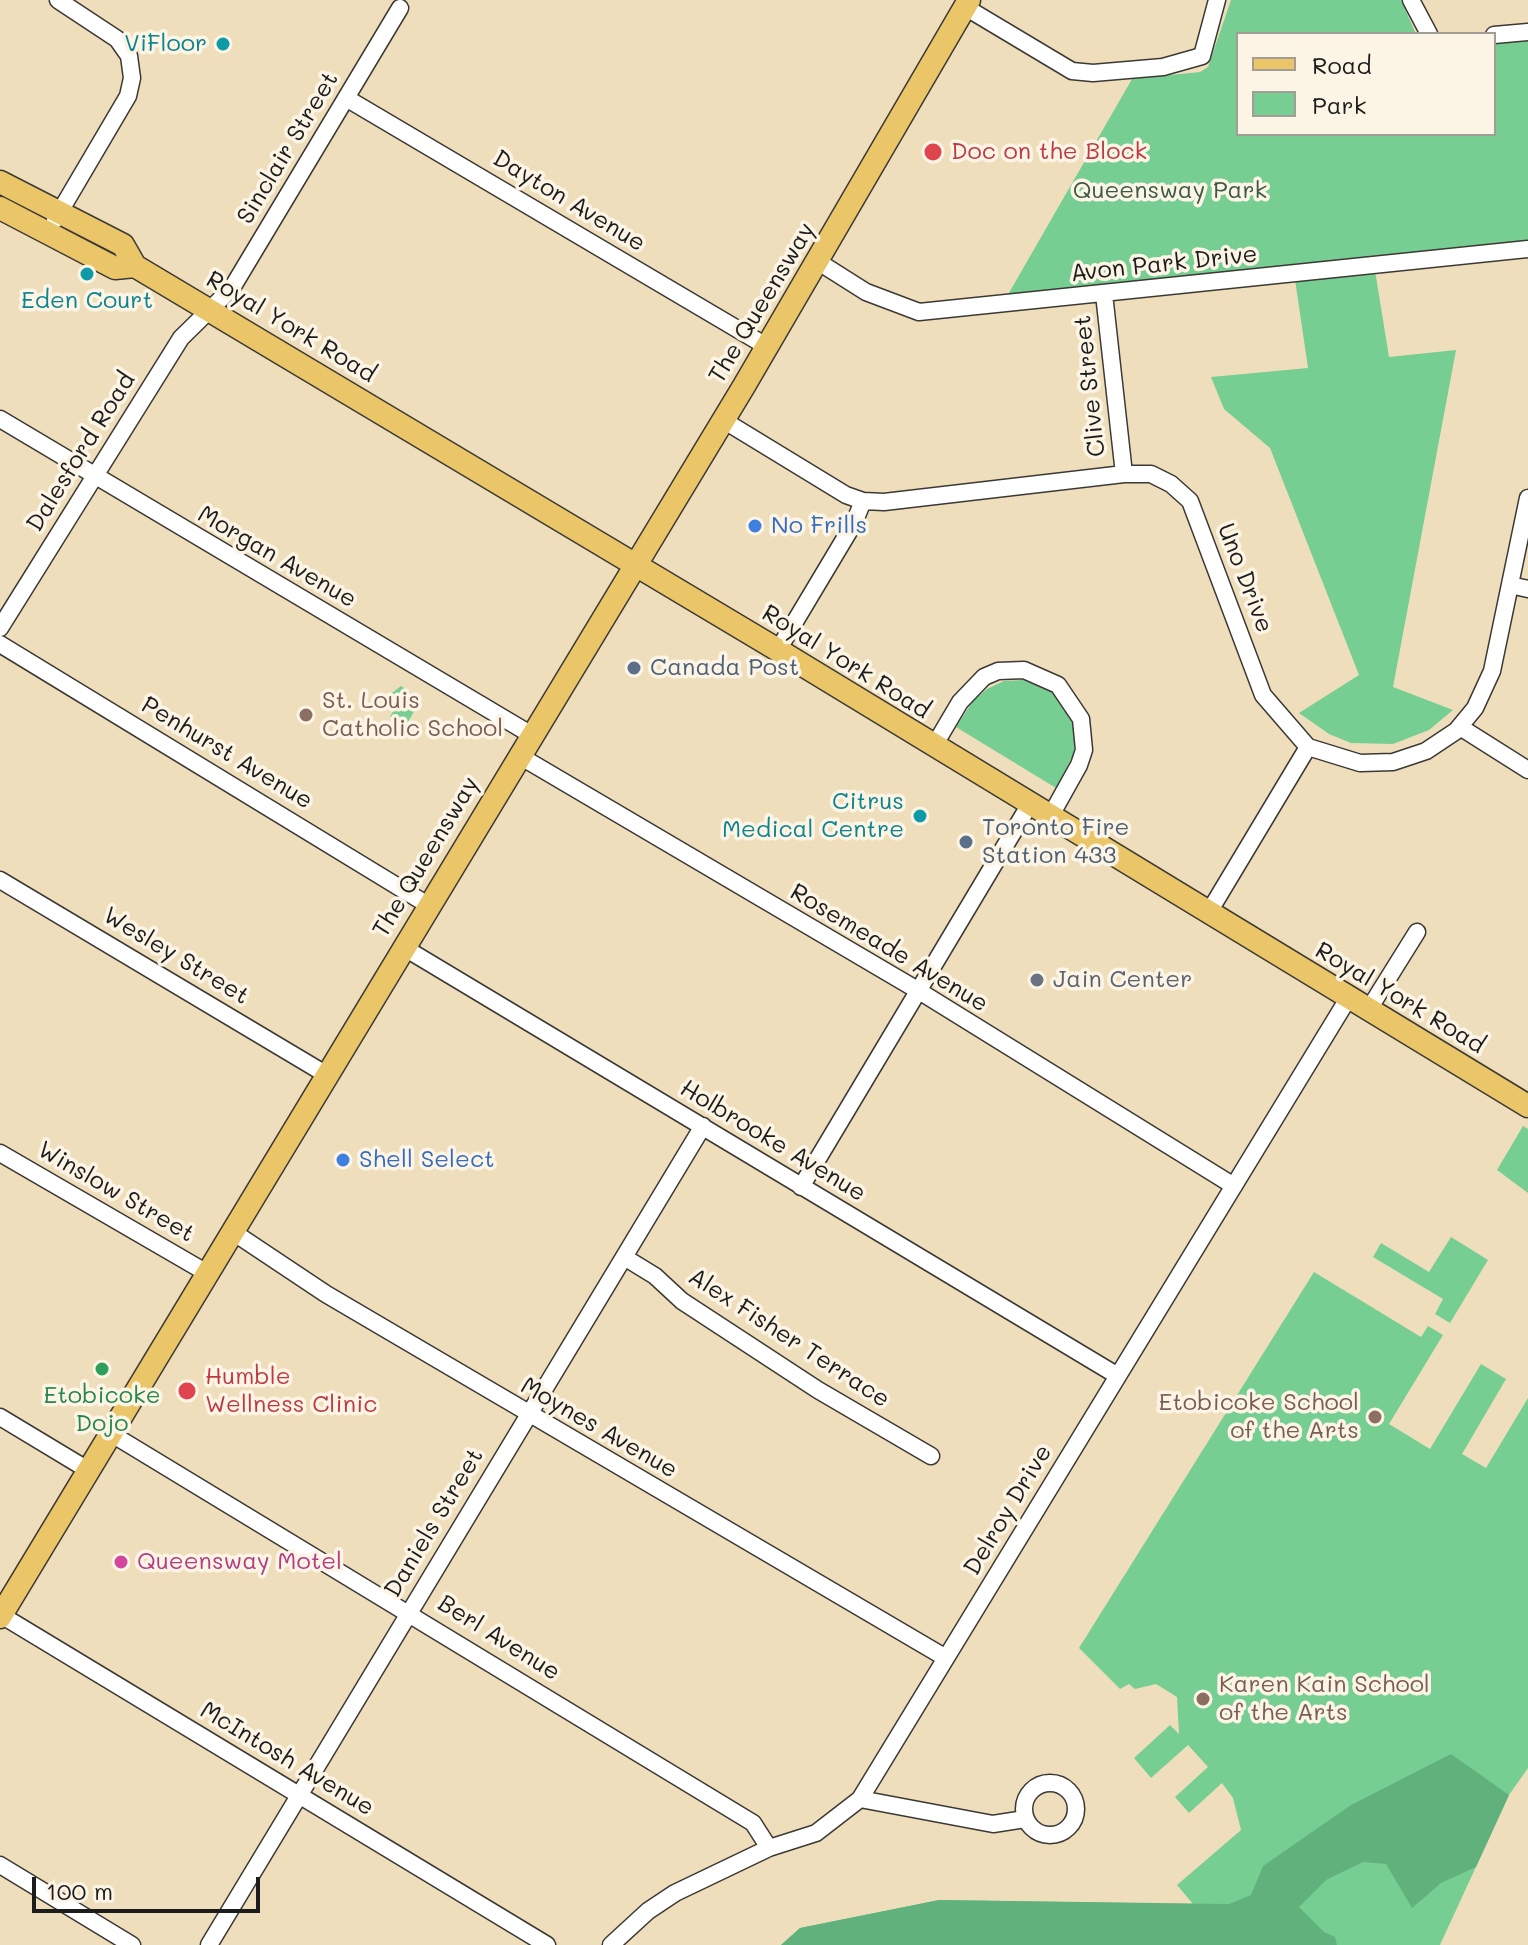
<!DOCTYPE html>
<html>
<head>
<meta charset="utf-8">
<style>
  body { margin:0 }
  #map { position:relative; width:1528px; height:1945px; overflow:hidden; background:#efdebc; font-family:Mali,sans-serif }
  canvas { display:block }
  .legend { position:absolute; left:1236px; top:32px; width:260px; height:104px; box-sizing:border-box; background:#fcf5e5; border:2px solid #a29e95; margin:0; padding:10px 14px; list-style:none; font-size:24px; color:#1c1c1c }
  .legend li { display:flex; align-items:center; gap:16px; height:40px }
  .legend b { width:40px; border:2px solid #a29e95 }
  .scale { position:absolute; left:32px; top:1877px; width:228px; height:36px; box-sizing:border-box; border:4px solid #1c1c1c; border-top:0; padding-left:10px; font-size:24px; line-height:28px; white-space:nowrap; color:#1c1c1c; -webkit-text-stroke:6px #fcf5e5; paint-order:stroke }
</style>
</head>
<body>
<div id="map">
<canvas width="1528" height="1945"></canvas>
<ul class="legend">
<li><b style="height:10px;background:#eac669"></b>Road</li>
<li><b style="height:22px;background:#77ce93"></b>Park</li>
</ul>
<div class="scale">100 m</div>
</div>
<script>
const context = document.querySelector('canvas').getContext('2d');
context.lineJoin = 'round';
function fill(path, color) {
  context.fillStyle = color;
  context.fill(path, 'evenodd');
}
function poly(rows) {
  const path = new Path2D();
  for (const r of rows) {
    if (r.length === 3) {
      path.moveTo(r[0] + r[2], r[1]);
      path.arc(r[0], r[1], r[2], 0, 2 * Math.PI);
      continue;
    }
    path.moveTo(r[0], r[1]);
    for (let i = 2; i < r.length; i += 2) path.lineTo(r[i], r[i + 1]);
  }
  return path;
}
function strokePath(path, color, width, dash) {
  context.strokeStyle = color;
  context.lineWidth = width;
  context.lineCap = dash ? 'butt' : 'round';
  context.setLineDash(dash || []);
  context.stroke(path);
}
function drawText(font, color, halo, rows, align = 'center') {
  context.font = font + ' Mali,sans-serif';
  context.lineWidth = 7;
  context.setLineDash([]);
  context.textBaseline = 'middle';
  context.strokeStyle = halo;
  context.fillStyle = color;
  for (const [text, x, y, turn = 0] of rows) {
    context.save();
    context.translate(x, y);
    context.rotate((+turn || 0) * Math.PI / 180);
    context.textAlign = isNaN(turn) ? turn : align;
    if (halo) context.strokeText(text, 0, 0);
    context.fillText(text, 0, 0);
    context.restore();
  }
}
const green = poly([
  [1231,0,1401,0,1416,34,1238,34,1238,134,1494,134,1494,44,1528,41,1528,240,1373,258,1389,357,1456,350,1393,687,1453,710,1429,730,1393,744,1351,743,1329,734,1299,713,1359,675,1270,448,1224,409,1211,377,1308,368,1293,266,1006,298,1132,79,1200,72,1208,67],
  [1023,680,1056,694,1068,709,1075,726,1074,753,1056,788,956,727,973,701,987,689,1004,681],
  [401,686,421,700,406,725,390,717,397,704,392,693],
  [1523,1126,1528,1129,1528,1193,1497,1170],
  [1451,1237,1488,1260,1450,1323,1435,1314,1443,1299,1373,1257,1381,1243,1429,1272],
  [1314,1272,1421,1337,1428,1326,1443,1335,1389,1424,1430,1449,1481,1364,1506,1379,1462,1454,1486,1468,1528,1398,1528,1768,1509,1795,1440,1945,781,1945,800,1928,939,1900,1193,1904,1177,1885,1241,1830,1233,1798,1222,1783,1189,1813,1175,1797,1208,1767,1188,1745,1151,1778,1134,1758,1170,1725,1179,1734,1177,1697,1156,1684,1135,1689,1129,1684,1120,1689,1079,1648]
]);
const forest = poly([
  [1451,1754,1509,1795,1476,1867,1441,1883,1412,1908,1386,1864,1363,1862,1326,1880,1299,1907,1324,1932,1335,1937,1337,1945,781,1945,800,1928,939,1900,1229,1904,1251,1895,1263,1866,1351,1805]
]);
const minor = poly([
  [1411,0,1429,34],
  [965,7,1072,71,1093,73,1163,67,1202,56,1217,0],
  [1494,35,1528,32],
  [346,98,766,346],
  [55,220,128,96,132,78,129,56,117,39,58,0],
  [817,261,866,292,919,312,1528,249],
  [1104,294,1124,474],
  [0,419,530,734],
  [723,420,846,495,863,501,884,502,1124,474,1151,474,1171,484,1190,501,1263,695,1308,747,1360,763,1393,762,1426,751,1456,731,1475,708,1492,671,1528,498],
  [1510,585,1528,589],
  [0,628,181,338,232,288,400,8],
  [0,644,428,905],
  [778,650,854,523,863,501],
  [1460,727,1528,770],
  [934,746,960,702,984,677,998,671,1024,670,1058,685,1081,719,1084,750,1079,765,1050,817],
  [518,755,919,991,1234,1186],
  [0,880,327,1075],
  [1209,912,1308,747],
  [403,947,1118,1376],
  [1369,1009,1417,932],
  [0,1153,207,1273],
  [801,1187,1030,804],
  [233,1232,326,1294,946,1658],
  [624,1257,655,1276,682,1301,818,1390,931,1456],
  [0,1417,88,1470],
  [110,1433,753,1823,769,1848],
  [1,1615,547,1945],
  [1050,1809,26],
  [860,1799,993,1824,1025,1819],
  [0,1865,132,1945],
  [209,1945,703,1126],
  [611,1945,648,1911,675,1893,769,1848,816,1833,860,1799,1349,997]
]);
const major = poly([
  [0,182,123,245,135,266,778,650,1528,1106],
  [0,208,115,268,135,266],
  [0,1617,744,386,969,0]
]);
const markers = [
  [223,44,8,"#0f9aa8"],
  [933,152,10,"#e0444e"],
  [87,274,8,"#0f9aa8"],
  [755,526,8,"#3f7fe0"],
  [634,668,8,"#5c6f8a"],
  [306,715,8,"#8d6e63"],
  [920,816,8,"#0f9aa8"],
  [966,842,8,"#5c6f8a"],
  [1037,980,8,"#6b7280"],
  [343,1160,8,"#3f7fe0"],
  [102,1369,8,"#2e9e5b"],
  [187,1391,10,"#e0444e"],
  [1375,1417,8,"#8d6e63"],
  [121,1562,8,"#d1479c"],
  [1203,1699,8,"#8d6e63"]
];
const cultureNames = [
  ["ViFloor",207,44],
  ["Eden Court",87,301,"center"],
  ["Citrus",904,802],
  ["Medical Centre",904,830]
];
const streetNames = [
  ["Sinclair Street",288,148,-59],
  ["Dayton Avenue",569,201,31],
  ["Avon Park Drive",1164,264,-6],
  ["The Queensway",762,303,-59],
  ["Royal York Road",291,327,31],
  ["Clive Street",1090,386,-96],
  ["Dalesford Road",81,452,-58],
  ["Morgan Avenue",277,557,30],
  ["Uno Drive",1245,578,69],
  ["Royal York Road",846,662,32],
  ["Penhurst Avenue",227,753,31],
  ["The Queensway",426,857,-59],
  ["Rosemeade Avenue",889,948,31],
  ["Wesley Street",176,956,31],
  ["Royal York Road",1400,998,31],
  ["Holbrooke Avenue",773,1141,31],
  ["Winslow Street",116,1192,30],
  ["Alex Fisher Terrace",789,1338,33],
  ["Moynes Avenue",599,1428,30],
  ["Delroy Drive",1008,1510,-59],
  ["Daniels Street",434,1523,-59],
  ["Berl Avenue",499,1638,32],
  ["McIntosh Avenue",287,1759,31]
];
const healthNames = [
  ["Doc on the Block",951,152],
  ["Humble",205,1377],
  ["Wellness Clinic",205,1405]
];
const parkNames = [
  ["Queensway Park",1170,191]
];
const shopNames = [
  ["No Frills",771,526],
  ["Shell Select",359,1160]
];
const serviceNames = [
  ["Canada Post",650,668],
  ["Toronto Fire",982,828],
  ["Station 433",982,856]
];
const educationNames = [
  ["St. Louis",322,701],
  ["Catholic School",322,729],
  ["Etobicoke School",1359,1403,"right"],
  ["of the Arts",1359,1431,"right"],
  ["Karen Kain School",1219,1685],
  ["of the Arts",1219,1713]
];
const worshipNames = [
  ["Jain Center",1053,980]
];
const leisureNames = [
  ["Etobicoke",102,1396],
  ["Dojo",102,1424]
];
const hotelNames = [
  ["Queensway Motel",137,1562]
];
fill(green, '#77ce93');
fill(forest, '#61b17d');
strokePath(minor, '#3c3934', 19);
strokePath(major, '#3c3934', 25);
strokePath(minor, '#fff', 16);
strokePath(major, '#eac669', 22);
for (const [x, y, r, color] of markers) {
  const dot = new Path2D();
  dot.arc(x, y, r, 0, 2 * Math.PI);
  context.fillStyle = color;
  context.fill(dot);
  strokePath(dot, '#fcf5e5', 3);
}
drawText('24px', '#0d838f', '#fcf5e5', cultureNames, 'right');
drawText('24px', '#1c1c1c', '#fcf5e5', streetNames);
drawText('24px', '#be3a42', '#fcf5e5', healthNames, 'left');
drawText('24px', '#3c5a46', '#fcf5e5', parkNames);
drawText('24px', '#366cbe', '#fcf5e5', shopNames, 'left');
drawText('24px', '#4e5e75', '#fcf5e5', serviceNames, 'left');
drawText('24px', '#785e54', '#fcf5e5', educationNames, 'left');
drawText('24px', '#5b616d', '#fcf5e5', worshipNames, 'left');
drawText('24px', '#27864d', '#fcf5e5', leisureNames);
drawText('24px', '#b23c85', '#fcf5e5', hotelNames, 'left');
</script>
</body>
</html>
